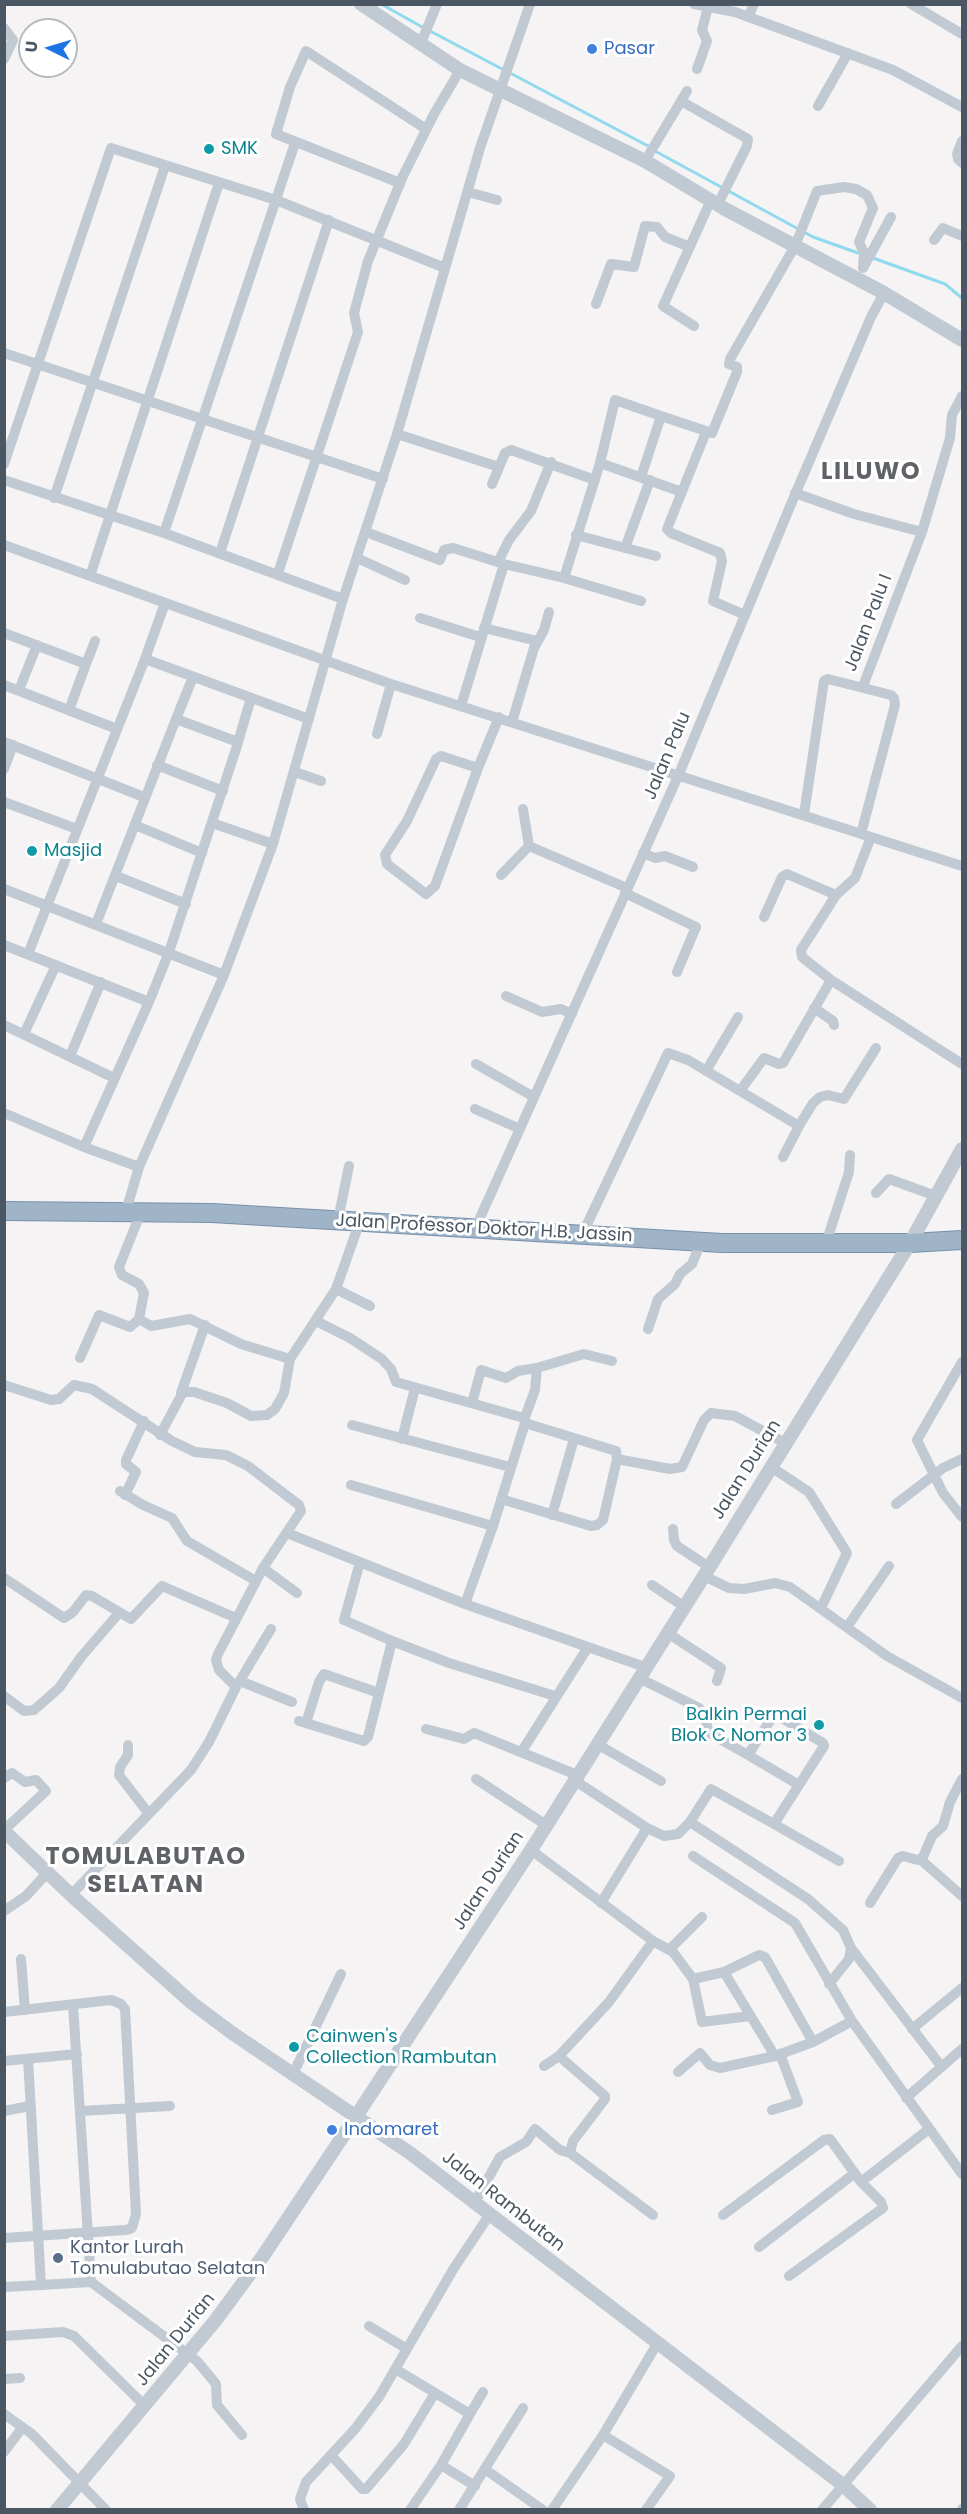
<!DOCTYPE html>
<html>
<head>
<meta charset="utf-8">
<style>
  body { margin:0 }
  #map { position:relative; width:967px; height:2514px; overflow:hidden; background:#f5f3f3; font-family:Poppins,sans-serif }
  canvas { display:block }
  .frame { position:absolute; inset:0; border:6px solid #4a5661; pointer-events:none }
  .north { position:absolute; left:18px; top:18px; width:60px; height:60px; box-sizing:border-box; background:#fff; border:2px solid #b7bbc0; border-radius:50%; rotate:275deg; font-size:16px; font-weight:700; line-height:24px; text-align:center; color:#4a5661 }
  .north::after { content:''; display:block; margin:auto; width:21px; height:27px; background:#1d75e5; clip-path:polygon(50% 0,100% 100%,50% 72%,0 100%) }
</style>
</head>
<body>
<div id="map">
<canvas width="967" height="2514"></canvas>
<div class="frame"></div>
<div class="north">U</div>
</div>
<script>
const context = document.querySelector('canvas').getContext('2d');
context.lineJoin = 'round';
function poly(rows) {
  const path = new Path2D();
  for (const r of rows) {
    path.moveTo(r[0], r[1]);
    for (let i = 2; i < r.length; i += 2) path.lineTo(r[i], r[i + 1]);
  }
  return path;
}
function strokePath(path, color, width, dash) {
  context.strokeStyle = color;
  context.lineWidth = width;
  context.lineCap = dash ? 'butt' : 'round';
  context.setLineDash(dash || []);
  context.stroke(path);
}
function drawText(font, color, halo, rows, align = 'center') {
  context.font = font + ' Poppins,sans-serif';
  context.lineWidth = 6;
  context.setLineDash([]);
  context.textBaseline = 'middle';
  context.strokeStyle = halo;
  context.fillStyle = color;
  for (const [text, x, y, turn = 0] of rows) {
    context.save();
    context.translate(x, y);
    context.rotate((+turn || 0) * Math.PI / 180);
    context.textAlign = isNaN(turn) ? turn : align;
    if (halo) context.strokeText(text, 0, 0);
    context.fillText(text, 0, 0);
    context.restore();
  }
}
const stream = poly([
  [381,4,424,28],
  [430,31,504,70],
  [510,73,650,147],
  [655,151,813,237,861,254],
  [873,258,945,284,962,298]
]);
const minor = poly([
  [694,4,735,12,893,70,962,107],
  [911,4,962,34],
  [748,17,754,4],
  [4,28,13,40,4,59],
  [421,43,437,4],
  [697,69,707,41,702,30,708,7],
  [681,101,748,139,747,146,718,204],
  [818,106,848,53],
  [962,141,957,154,958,159,962,163],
  [645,161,687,91],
  [400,183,276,134,290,87,306,51,426,129],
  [468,192,497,200],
  [934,240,943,228,962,236],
  [863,268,891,217],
  [596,304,611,264,634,267,645,226,657,227,665,237,690,247],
  [694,326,663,306,711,200],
  [4,353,383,479],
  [661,416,712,433,737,372,737,367,729,364,730,359,795,246,817,191,844,187,856,189,867,195,873,208,859,242,864,253,863,268],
  [706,432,667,529,671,533,720,553,722,561,713,601,745,615],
  [397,434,499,467],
  [600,463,682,492],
  [4,464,111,148,276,200,445,268],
  [4,480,164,533,343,599],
  [492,484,505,453,511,450,595,480],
  [795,493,854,514,922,532],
  [54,498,165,166],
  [366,532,440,560,444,550,453,548,504,564,461,706],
  [164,533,295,143],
  [576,535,656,556],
  [4,545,391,684,962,866],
  [625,548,650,480],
  [220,553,329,220],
  [357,558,405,580],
  [498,562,509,540,531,511,551,462],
  [504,564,564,578,641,601],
  [278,573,358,332,354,313,368,261,403,176,434,114,460,70],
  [90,576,219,183],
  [564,578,600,463,615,400,661,416,641,477],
  [165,603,145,659,309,719],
  [420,618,480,637],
  [484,628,537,641],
  [4,633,86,664,95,641],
  [4,685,117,729],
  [863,686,922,532,950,438,952,415,962,396],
  [19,690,37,645],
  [69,710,86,664],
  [512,722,534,648,544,630,549,612],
  [377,734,391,684],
  [4,742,144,797],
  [238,742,251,698],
  [441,756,478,768,435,886,426,894,387,864,385,855,407,821,436,759,441,756],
  [157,765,223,791],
  [478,768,499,717],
  [4,769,13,745],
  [295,772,321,781],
  [4,802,77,829],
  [523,809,529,846,627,888],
  [804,814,824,681,828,679,891,695,894,698,895,705,861,834],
  [212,823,273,844],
  [135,825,202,853],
  [871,837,855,878,836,895,801,950,802,957,831,980,962,1064],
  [643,853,655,858,665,856,693,867],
  [501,875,529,846],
  [116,876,186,904],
  [4,889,224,975],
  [625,893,696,927,677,972],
  [764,917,782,877,787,874,836,895],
  [96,924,176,719],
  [4,945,149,1002],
  [28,954,145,659],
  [506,996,542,1012,561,1009,572,1014],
  [814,1008,833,1021,834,1025],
  [4,1025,114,1078],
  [24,1034,56,965],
  [70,1056,101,982],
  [476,1064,534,1097],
  [706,1071,738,1017],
  [740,1091,764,1058,779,1064,783,1063,831,980],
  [475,1109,520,1129],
  [4,1113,84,1147,149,1002,169,952,237,746,238,742,176,719,193,677],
  [799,1126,813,1103,820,1097,828,1095,844,1099,876,1048],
  [84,1147,139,1167],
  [876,1193,889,1179,936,1196],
  [126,1211,139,1167,224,975,273,844,343,599,397,434,480,148,530,4],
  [338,1220,349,1166],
  [475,1229,679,774,794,497,871,317,884,293],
  [582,1235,668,1053,688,1060,799,1126,783,1157],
  [826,1243,849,1172,850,1155],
  [336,1289,370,1306],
  [139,1319,151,1326,190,1319,241,1344,290,1359],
  [316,1321,350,1338,382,1359,391,1369,396,1382,524,1418,525,1423,493,1526,465,1604],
  [648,1329,658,1299,675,1284,680,1274,692,1264,701,1242],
  [80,1358,99,1315,130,1327,139,1319,144,1293,139,1284,122,1275,119,1267,141,1212],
  [962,1362,917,1440,943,1493,962,1517],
  [4,1385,51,1400,59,1399,74,1385,92,1389,172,1441,195,1452,226,1455,248,1466,299,1505,301,1511,263,1568,218,1654,216,1660,219,1670,236,1687,209,1742,191,1770,71,1895],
  [181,1393,205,1325],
  [472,1403,481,1370,506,1378,518,1371,537,1368],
  [524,1420,535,1390,537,1368,584,1354,612,1361],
  [352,1425,510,1467],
  [160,1435,183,1392,194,1392,227,1403,251,1416,267,1415,275,1409,284,1393,290,1359,336,1289,360,1221],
  [402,1439,415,1388],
  [617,1459,670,1469,682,1467,704,1420,711,1413,735,1416,785,1443],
  [771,1467,809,1492,847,1553,821,1608],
  [351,1485,493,1526],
  [120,1491,143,1505,172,1518,187,1541,256,1581],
  [125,1495,136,1472,126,1464,126,1460,144,1421],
  [501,1499,591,1526,597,1525,603,1520,617,1459,616,1451,525,1423],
  [896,1504,943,1468,962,1459],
  [552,1515,574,1439],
  [673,1529,674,1540,677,1546,709,1567],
  [287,1533,465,1604,645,1667],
  [360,1562,344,1620,392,1641],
  [263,1568,297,1593],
  [704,1576,729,1588,744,1589,775,1583,790,1587,887,1656,962,1698],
  [4,1578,64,1618,73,1612,86,1595,92,1596,131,1619,162,1586,236,1618],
  [652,1585,683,1606],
  [847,1627,889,1566],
  [666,1632,721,1668,717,1681],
  [240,1681,292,1702],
  [236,1687,271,1629],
  [4,1696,24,1711,34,1710,59,1688,81,1657,119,1613],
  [299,1721,364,1741,368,1737,392,1641,449,1663,555,1696],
  [306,1723,319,1682,324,1674,379,1693],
  [426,1729,464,1739,474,1733,577,1775],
  [597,1744,661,1781],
  [128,1745,128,1755,120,1767,119,1775,149,1814],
  [522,1751,588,1647],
  [748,1755,799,1785],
  [4,1778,12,1773,25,1782,36,1780,46,1791,4,1830],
  [476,1779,546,1825],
  [574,1780,647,1828,664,1836,678,1834,690,1822,711,1789,774,1824,824,1746,823,1743,777,1715,773,1716,748,1755,709,1733,704,1715,699,1708,639,1678],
  [690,1822,808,1899,843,1930,851,1948,849,1959,829,1984],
  [774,1824,839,1861],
  [531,1850,653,1941,673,1952,693,1979,724,1972,775,2056],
  [693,1856,795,1923,852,2021,962,2174],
  [920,1859,962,1896],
  [601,1903,647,1828],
  [870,1903,898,1858,903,1856,918,1860,923,1857,932,1836,943,1826,950,1802,962,1779],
  [4,1911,26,1896,48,1872],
  [851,1948,941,2066],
  [669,1950,702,1917],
  [21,1959,25,2010],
  [724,1972,759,1955,765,1957,813,2042],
  [693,1979,702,2022,750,2016],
  [73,2005,91,2282,197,2361,216,2384,217,2405,242,2435],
  [4,2012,111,2000,121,2004,125,2009,136,2214,132,2228,126,2230,4,2238],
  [912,2029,962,1988],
  [559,2056,605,2096,605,2099,573,2141,570,2153,653,2215],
  [4,2061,77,2054],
  [544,2066,559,2056,609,2002,653,1941],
  [678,2072,700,2053,710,2065,720,2068,775,2056,813,2042,852,2021],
  [293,2074,341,1974],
  [906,2098,962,2049],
  [772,2110,798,2102,780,2054],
  [4,2111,30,2106],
  [81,2111,170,2106],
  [861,2182,929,2129],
  [475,2202,500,2157,526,2142,535,2129,560,2150,570,2153],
  [723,2215,824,2140,830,2139,861,2182,881,2202,883,2208,789,2276],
  [759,2247,855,2173],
  [41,2285,91,2282],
  [4,2287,41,2285,28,2059],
  [369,2326,407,2349],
  [4,2336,63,2332,74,2336,145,2406],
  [397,2370,470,2414,441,2465,410,2510],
  [4,2379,20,2378],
  [4,2414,32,2434,106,2510],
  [470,2414,483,2392],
  [603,2435,657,2344],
  [4,2452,22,2428],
  [331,2455,362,2489,366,2489,404,2444,435,2393],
  [441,2465,475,2486],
  [486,2470,543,2510],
  [304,2510,300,2499,306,2482,355,2429,379,2397,454,2268,490,2214],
  [459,2510,523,2408],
  [552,2510,603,2435,670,2476,646,2510],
  [822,2510,962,2346],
  [962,2510,962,2509]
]);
const tertiary = poly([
  [361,4,460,70,645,161,725,209,884,293,962,340],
  [4,1831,71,1895,192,2003,232,2033,410,2153,843,2485,870,2510],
  [57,2510,215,2321,263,2256,357,2115,531,1850,704,1576,910,1243,962,1149]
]);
const trunk = poly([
  [4,1211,212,1213,722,1243,910,1243,962,1240]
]);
const markers = [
  [592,49,6,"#3f7fe0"],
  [209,149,6,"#0f9aa8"],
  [32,851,6,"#0f9aa8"],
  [819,1725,6,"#0f9aa8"],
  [294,2047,6,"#0f9aa8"],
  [332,2130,6,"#3f7fe0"],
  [58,2258,6,"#5c6f8a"]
];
const shopNames = [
  ["Pasar",604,49],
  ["Indomaret",344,2130]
];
const cultureNames = [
  ["SMK",221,149],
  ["Masjid",44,851],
  ["Balkin Permai",807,1715,"right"],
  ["Blok C Nomor 3",807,1736,"right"],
  ["Cainwen's",306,2037],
  ["Collection Rambutan",306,2058]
];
const streetNames = [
  ["Jalan Palu I",869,623,-69],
  ["Jalan Palu",668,756,-67],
  ["Jalan Professor Doktor H.B. Jassin",484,1229,3],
  ["Jalan Durian",747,1470,-58],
  ["Jalan Durian",489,1881,-57],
  ["Jalan Rambutan",503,2202,38],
  ["Jalan Durian",176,2340,-51]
];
const serviceNames = [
  ["Kantor Lurah",70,2248],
  ["Tomulabutao Selatan",70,2269]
];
const districtNames = [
  ["LILUWO",871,473],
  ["TOMULABUTAO",146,1858],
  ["SELATAN",146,1886]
];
strokePath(stream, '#91daed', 3);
strokePath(trunk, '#7790ac', 20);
strokePath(minor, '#c1cad2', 10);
strokePath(tertiary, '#c1cad2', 14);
strokePath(trunk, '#a0b4c8', 18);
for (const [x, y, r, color] of markers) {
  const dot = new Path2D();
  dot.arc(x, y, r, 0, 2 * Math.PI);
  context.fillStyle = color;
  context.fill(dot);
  strokePath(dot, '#fff', 2);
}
drawText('18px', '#366cbe', '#fff', shopNames, 'left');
drawText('18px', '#0d838f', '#fff', cultureNames, 'left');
drawText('18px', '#4a5661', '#fff', streetNames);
drawText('18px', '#4e5e75', '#fff', serviceNames, 'left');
context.letterSpacing = '1.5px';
drawText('bold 24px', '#5f6368', '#fff', districtNames);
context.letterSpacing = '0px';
</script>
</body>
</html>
